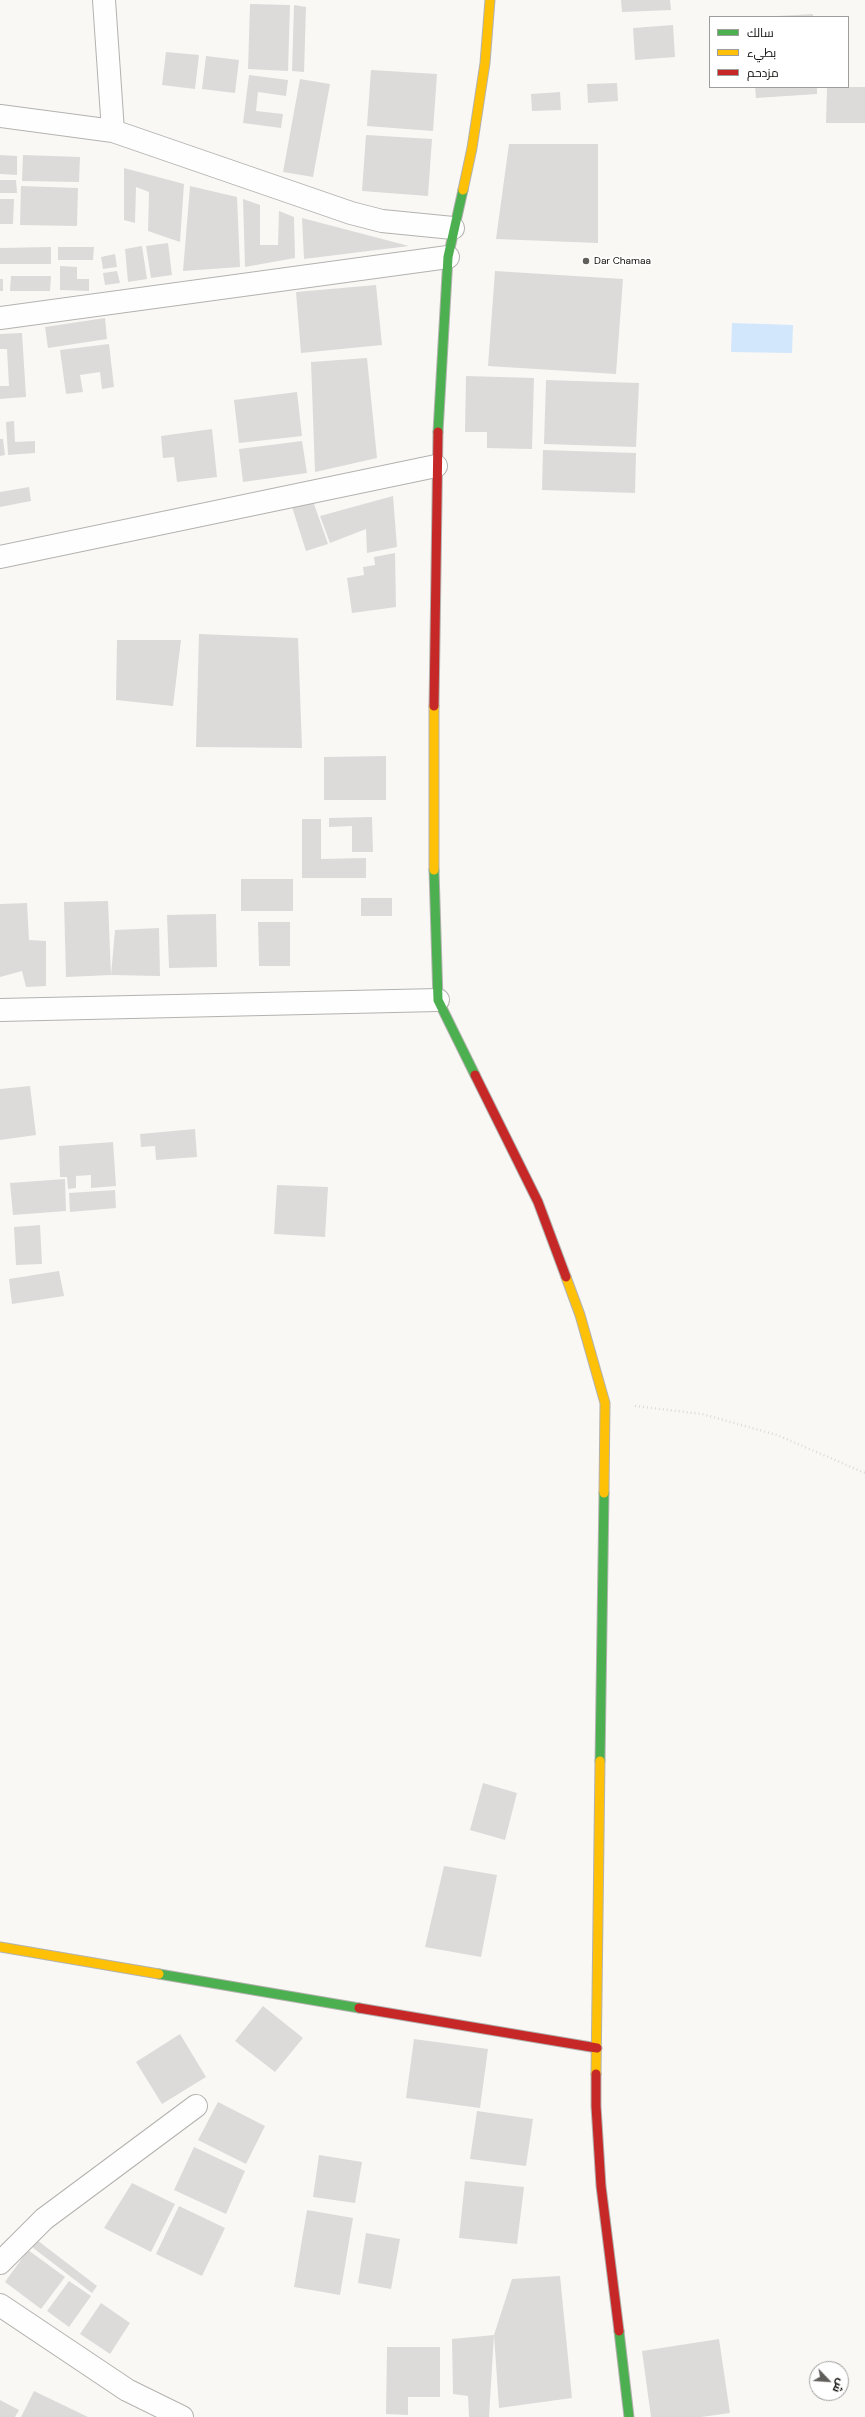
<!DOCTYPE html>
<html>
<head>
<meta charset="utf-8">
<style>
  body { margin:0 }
  #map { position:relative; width:865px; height:2417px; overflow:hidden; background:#f9f8f5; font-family:"DM Sans",Cairo,sans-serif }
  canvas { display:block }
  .legend { position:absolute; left:709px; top:16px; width:140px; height:72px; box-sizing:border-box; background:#fff; border:1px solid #9e9e9d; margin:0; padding:5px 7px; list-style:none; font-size:12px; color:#0d0c0a }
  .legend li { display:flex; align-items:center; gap:8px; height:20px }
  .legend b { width:20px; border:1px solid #9e9e9d }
  .north { position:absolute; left:809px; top:2361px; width:40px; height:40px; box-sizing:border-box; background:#fff; border:1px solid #9e9e9d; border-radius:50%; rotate:115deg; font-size:11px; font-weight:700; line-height:16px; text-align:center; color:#0d0c0a }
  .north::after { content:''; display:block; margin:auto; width:14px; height:18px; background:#605f5c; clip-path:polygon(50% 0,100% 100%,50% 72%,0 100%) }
</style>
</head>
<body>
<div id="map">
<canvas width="865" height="2417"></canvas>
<ul class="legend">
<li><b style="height:5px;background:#4caf50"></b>سالك</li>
<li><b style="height:5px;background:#ffc107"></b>بطيء</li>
<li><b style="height:5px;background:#c62828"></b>مزدحم</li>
</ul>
<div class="north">ش</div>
</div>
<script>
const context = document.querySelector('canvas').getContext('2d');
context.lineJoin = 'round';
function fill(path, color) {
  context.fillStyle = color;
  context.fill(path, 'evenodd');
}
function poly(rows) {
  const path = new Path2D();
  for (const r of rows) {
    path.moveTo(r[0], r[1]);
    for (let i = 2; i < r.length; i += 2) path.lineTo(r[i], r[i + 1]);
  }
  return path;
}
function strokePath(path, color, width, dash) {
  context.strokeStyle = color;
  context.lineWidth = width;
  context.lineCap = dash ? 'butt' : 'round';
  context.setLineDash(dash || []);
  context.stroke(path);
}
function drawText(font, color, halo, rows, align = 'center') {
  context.font = font + ' "DM Sans",sans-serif';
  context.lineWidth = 3;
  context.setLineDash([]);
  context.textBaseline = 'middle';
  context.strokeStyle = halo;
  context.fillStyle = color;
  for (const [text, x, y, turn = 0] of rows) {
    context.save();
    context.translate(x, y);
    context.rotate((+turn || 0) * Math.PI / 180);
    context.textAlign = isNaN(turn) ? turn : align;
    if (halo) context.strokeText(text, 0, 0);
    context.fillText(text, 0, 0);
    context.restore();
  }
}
const water = poly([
  [732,323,793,325,792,353,731,352]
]);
const building = poly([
  [621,0,670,0,671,10,622,12],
  [250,4,290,5,288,71,248,69],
  [294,5,306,7,304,72,292,71],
  [813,14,813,17,777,17,777,16],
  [673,25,675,57,635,60,633,28],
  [166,52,199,55,195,89,162,85],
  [206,56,239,60,235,93,202,89],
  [371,70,437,74,433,131,367,126],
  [249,75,288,80,286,96,258,92,256,111,283,114,281,128,243,123],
  [300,79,330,84,313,177,283,172],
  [617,83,618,101,588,103,587,84],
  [755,87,817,87,817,94,756,98],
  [827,87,865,87,865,123,826,123],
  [560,92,561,110,532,111,531,94],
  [366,135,432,139,428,196,362,191],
  [509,144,598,144,598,243,496,239],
  [0,155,17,156,17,175,0,174],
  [23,155,80,157,79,182,22,181],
  [124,168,184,184,180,242,148,231,149,192,136,187,135,223,124,220],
  [0,180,16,180,17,193,0,193],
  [21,186,78,188,77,226,20,225],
  [190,186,237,197,240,267,183,271],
  [0,199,14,199,13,224,0,224],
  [243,199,260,205,260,245,278,245,279,211,294,217,295,258,245,267],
  [302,218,409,246,304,259],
  [168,243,172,275,151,278,146,246],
  [142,246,147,279,128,282,125,249],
  [51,247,51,264,0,264,0,248],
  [58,247,94,247,93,260,58,260],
  [115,254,117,267,103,269,101,257],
  [60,266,77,267,77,279,89,279,89,291,60,290],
  [117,271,120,283,105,285,103,273],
  [495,271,623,279,616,374,488,366],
  [11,276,51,276,50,291,10,291],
  [0,279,3,279,3,291,0,291],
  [376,285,382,345,301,353,296,292],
  [105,318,107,339,48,348,45,327],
  [22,333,26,397,0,399,0,386,9,386,7,349,0,349,0,334],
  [109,344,114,387,102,389,100,372,80,375,83,392,66,394,60,350],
  [367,358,377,458,315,472,311,362],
  [466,376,534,378,532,449,487,448,487,432,465,432],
  [546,380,639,383,636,447,544,444],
  [297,392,302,436,239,443,234,400],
  [14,421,15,442,35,441,35,453,8,455,6,422],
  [212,429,217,477,177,482,174,457,163,458,161,436],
  [0,439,3,439,5,455,0,456],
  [302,441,307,473,243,482,239,449],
  [543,450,636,453,635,493,542,490],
  [29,487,31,501,0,507,0,492],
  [393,496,397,547,367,553,366,529,330,543,320,516],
  [313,501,328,544,306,551,292,507],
  [395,553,396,607,352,613,347,578,364,575,363,567,375,565,374,557],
  [199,634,298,638,302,748,196,747],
  [117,640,181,640,173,706,116,700],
  [386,756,386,800,324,800,324,757],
  [372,817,373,852,352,852,352,826,329,827,329,818],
  [302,819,321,819,321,859,366,858,366,878,302,878],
  [241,879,293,879,293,911,241,911],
  [361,898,392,898,392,916,361,916],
  [108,901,111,975,66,977,64,902],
  [27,903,29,940,46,941,46,986,26,987,22,971,0,977,0,904],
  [216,914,217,967,169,968,167,915],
  [258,922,290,922,290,966,259,966],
  [159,928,160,976,111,975,115,930],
  [30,1086,36,1135,0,1140,0,1089],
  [195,1129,197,1157,156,1160,155,1146,141,1147,140,1134],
  [113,1142,116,1186,91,1188,91,1175,76,1176,76,1188,68,1189,67,1177,60,1177,59,1146],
  [65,1179,66,1211,13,1215,10,1183],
  [277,1185,328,1187,325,1237,274,1234],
  [115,1190,116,1208,70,1212,69,1193],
  [40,1225,42,1264,16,1265,14,1227],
  [59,1271,64,1296,12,1304,9,1279],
  [483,1783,517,1793,505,1840,470,1830],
  [444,1866,497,1875,481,1957,425,1947],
  [263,2006,303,2038,275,2072,235,2041],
  [180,2034,206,2077,162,2104,136,2062],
  [414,2039,488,2049,480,2108,406,2098],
  [218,2102,265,2126,246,2164,198,2140],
  [477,2111,533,2119,526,2166,470,2159],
  [194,2147,245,2171,226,2214,174,2190],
  [319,2155,362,2162,355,2203,313,2197],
  [465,2181,524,2187,517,2244,459,2238],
  [132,2183,175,2204,151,2252,104,2228],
  [179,2206,225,2228,202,2276,156,2254],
  [307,2210,353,2218,340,2295,294,2287],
  [366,2233,400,2239,391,2289,358,2283],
  [37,2240,97,2286,92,2293,32,2247],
  [28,2250,65,2277,41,2309,5,2282],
  [560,2276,572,2398,499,2408,494,2335,512,2279],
  [69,2281,91,2296,69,2327,47,2311],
  [101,2303,130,2323,110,2354,80,2334],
  [494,2335,489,2417,469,2417,468,2396,453,2394,452,2339],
  [719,2339,730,2413,701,2417,651,2417,642,2351],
  [387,2347,440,2347,440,2397,408,2397,408,2415,386,2414],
  [34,2391,88,2417,21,2417],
  [0,2400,19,2410,15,2417,0,2417]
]);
const path = poly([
  [635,1406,702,1414,777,1435,865,1473]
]);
const street = poly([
  [104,0,113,131],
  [0,116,113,131,351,213,382,221,453,228],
  [0,318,448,257],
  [0,557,436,466],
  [0,1010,438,1000],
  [0,2263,44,2219,196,2106],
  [0,2305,127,2390,182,2417]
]);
const fast = poly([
  [438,432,448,257,463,190],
  [434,870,438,1000,475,1075],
  [600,1761,604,1493],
  [159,1974,359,2008],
  [619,2331,629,2417]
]);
const slow = poly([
  [463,190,472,148,485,63,490,0],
  [434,870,434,706],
  [566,1277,580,1315,605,1403,604,1493],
  [0,1947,159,1974],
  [596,2074,600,1761]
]);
const jam = poly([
  [434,706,438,432],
  [475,1075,538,1202,566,1277],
  [359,2008,597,2048],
  [596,2074,596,2106,601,2186,619,2331]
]);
const markers = [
  [586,261,4,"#605f5c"]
];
const poiNames = [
  ["Dar Chamaa",594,261]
];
fill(water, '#d2e6fc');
fill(building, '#dcdbda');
strokePath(street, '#b3b2af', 24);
strokePath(fast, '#b3b2af', 11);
strokePath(slow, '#b3b2af', 11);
strokePath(jam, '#b3b2af', 11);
strokePath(path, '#dbdbdb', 2.5, [1, 3]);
strokePath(street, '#fefefe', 22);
strokePath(fast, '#4caf50', 9);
strokePath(slow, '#ffc107', 9);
strokePath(jam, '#c62828', 9);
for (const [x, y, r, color] of markers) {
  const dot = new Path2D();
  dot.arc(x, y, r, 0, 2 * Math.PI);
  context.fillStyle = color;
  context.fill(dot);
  strokePath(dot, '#fff', 1.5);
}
drawText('10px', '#0d0c0a', '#fff', poiNames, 'left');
</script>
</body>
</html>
